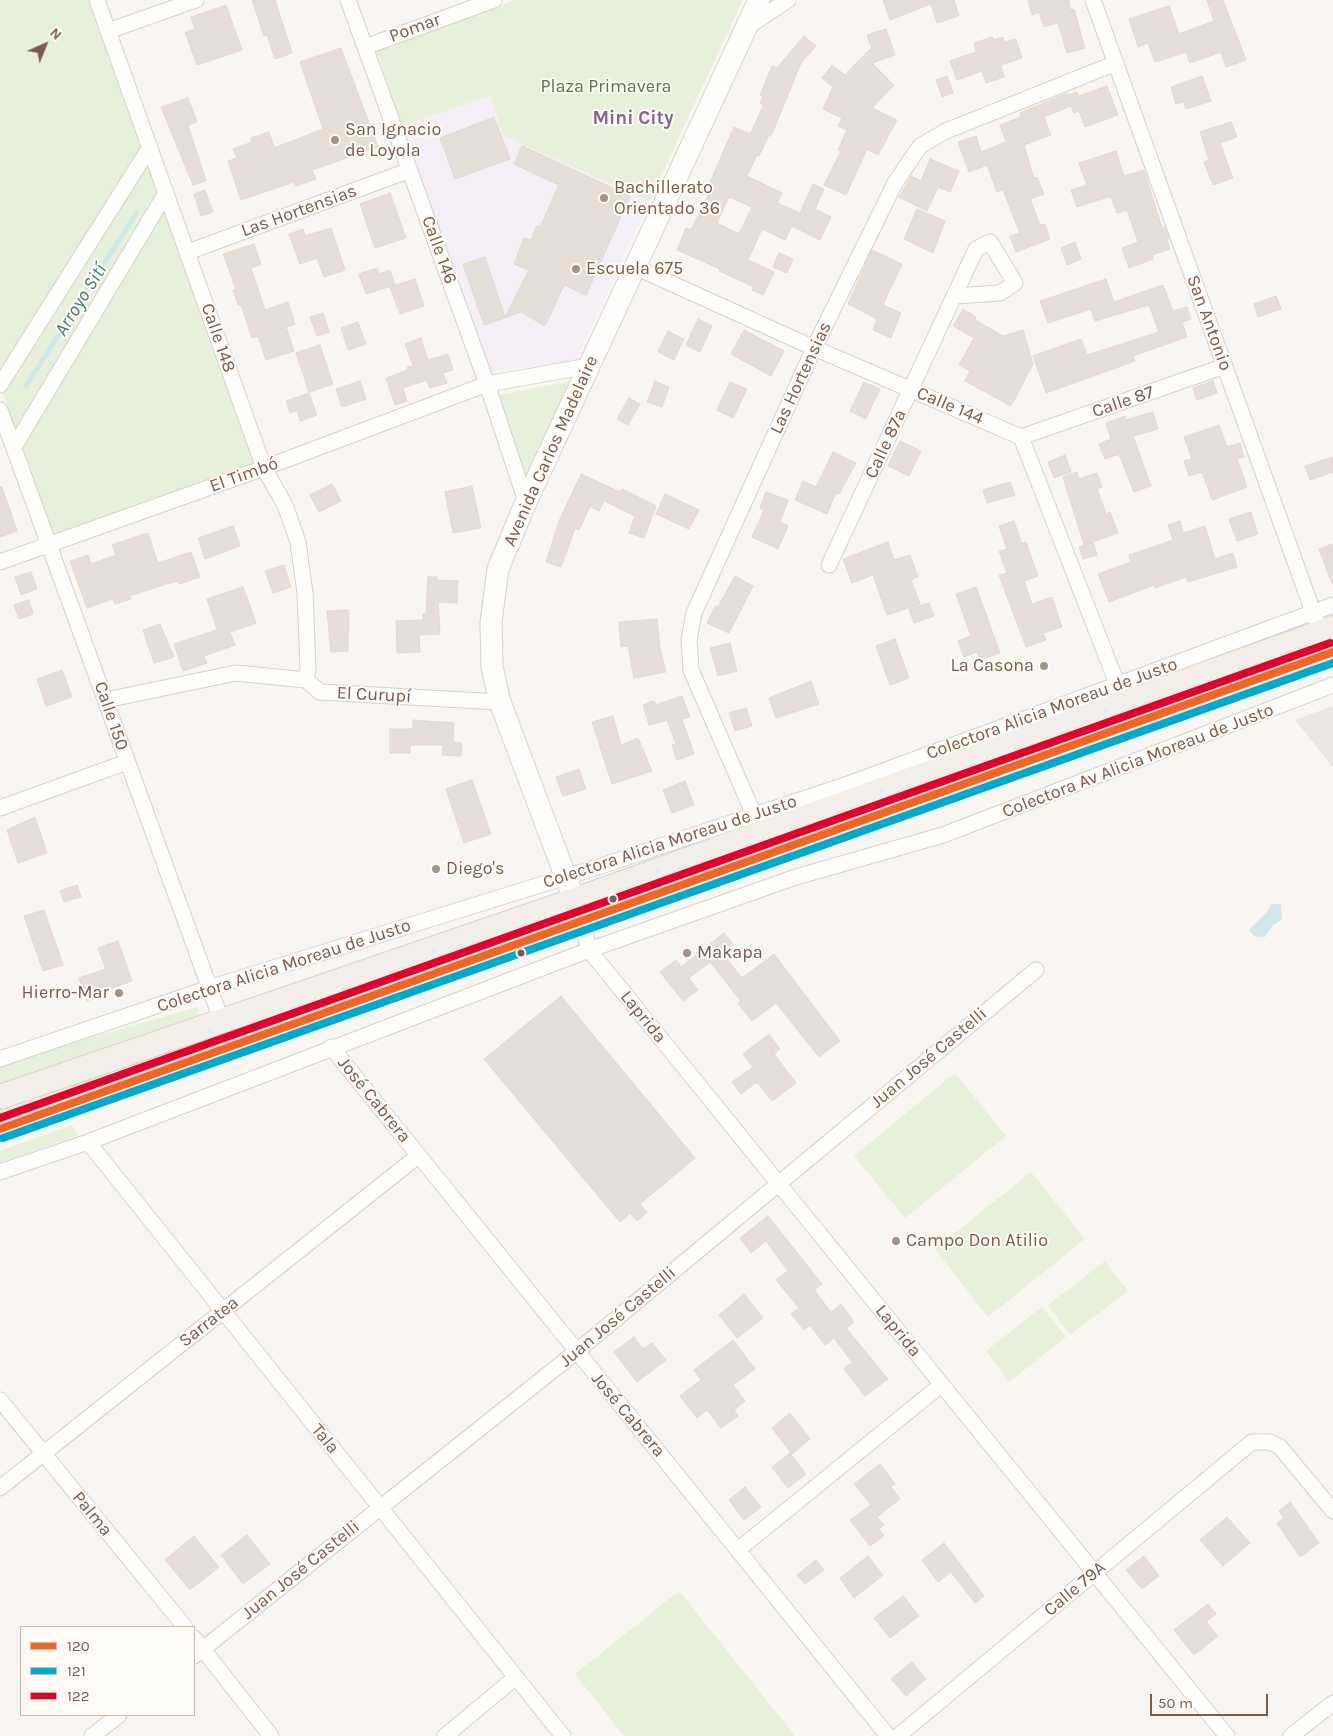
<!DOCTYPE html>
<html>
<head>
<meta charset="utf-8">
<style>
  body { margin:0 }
  #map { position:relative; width:1333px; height:1736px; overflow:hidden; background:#f9f5f0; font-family:Karla,sans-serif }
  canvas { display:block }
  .legend { position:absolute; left:20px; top:1626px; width:175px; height:90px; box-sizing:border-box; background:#fffaf3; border:1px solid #cabbb1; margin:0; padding:6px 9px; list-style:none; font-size:15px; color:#7a5c4d }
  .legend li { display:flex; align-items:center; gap:10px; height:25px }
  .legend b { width:25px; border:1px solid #cabbb1 }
  .north { position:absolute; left:20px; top:20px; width:50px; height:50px; -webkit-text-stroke:4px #fffaf3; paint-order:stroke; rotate:44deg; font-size:14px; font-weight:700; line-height:20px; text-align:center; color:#7a5c4d }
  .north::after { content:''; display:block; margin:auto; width:18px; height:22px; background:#7a5c4d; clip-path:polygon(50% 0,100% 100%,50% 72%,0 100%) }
  .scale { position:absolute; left:1150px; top:1694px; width:118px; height:22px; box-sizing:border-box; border:2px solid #7a5c4d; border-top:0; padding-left:6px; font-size:15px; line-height:18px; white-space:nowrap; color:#7a5c4d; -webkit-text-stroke:4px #fffaf3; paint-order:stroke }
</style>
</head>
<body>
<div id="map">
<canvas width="1333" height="1736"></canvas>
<ul class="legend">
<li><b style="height:6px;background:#f26522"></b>120</li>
<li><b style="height:6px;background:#00a9ce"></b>121</li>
<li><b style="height:6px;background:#e4002b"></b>122</li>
</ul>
<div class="north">N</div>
<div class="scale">50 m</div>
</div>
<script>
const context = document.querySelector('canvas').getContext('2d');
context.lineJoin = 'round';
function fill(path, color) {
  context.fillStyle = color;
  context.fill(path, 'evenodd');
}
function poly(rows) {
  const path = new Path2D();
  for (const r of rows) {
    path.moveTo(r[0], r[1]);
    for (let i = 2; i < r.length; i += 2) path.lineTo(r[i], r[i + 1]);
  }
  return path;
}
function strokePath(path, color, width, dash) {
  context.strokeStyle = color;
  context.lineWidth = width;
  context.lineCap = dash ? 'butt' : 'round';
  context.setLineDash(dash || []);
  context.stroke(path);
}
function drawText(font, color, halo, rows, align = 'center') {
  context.font = font + ' Karla,sans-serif';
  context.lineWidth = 4;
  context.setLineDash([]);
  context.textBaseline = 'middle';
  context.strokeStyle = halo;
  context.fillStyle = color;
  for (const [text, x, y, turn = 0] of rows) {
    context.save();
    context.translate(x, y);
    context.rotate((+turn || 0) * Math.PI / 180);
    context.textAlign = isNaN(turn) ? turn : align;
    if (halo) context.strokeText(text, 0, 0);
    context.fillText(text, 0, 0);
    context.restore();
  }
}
const industrial = poly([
  [1333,706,1333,767,1295,720]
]);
const education = poly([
  [490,96,504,136,649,201,576,362,489,371,401,126]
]);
const green = poly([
  [0,0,91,0,260,465,55,538,0,386],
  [515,0,743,0,649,201,504,136,490,96,401,126,376,49],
  [580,379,527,491,490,397],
  [537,924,0,1120,0,1107,292,1010],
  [198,1007,199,1015,0,1085,0,1067,47,1050],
  [955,1073,1006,1136,905,1218,854,1156],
  [72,1125,78,1135,0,1163,0,1151],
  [1031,1172,1085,1239,988,1317,935,1249],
  [1105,1261,1128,1291,1070,1335,1048,1305],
  [1042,1307,1066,1337,1009,1382,986,1351],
  [679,1591,795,1736,624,1736,575,1674]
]);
const water = poly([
  [1271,904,1281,904,1282,920,1273,925,1265,937,1254,936,1249,930,1268,911]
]);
const stream = poly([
  [26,386,136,214]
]);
const building = poly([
  [252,0,275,0,292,53,275,59,267,35,264,36,252,0],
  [883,0,954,0,959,16,937,23,931,4,890,20,883,0],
  [1028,0,1069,0,1070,10,1074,9,1085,48,1067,53,1058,23,1044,27,1039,12,1032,15,1028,0],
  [1207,0,1223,0,1246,60,1226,67,1221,52,1190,63,1186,52,1155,62,1148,43,1138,47,1129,19,1169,6,1179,34,1214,21,1207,0],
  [226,5,242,50,197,65,185,32,195,29,191,17,226,5],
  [886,29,895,55,872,63,894,85,872,108,897,120,878,155,867,149,846,195,824,185,841,151,838,150,847,130,838,126,842,118,823,109,833,87,822,78,832,65,845,75,868,51,872,49,867,35,886,29],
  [804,36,816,46,801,63,771,136,769,135,759,156,757,155,747,176,782,193,777,203,800,213,813,184,824,189,815,209,831,217,820,240,792,226,785,240,762,229,748,260,774,272,763,295,752,290,754,287,719,271,720,269,677,250,686,228,691,230,712,188,708,187,734,127,750,134,764,105,760,103,763,96,760,95,772,66,777,68,804,36],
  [729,197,752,207,739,234,717,223,729,197],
  [992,37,993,40,1003,37,1005,42,1016,39,1022,58,1001,65,1004,77,986,83,982,71,957,80,950,61,976,52,974,43,992,37],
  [341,48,378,147,312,170,316,179,296,186,294,182,241,200,228,161,237,158,233,149,252,142,251,138,269,132,274,148,323,129,300,62,341,48],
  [947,76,953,93,942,97,936,80,947,76],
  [1202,76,1211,101,1186,109,1183,102,1176,104,1171,87,1202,76],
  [1107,86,1118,115,1085,127,1079,111,1074,113,1071,106,1044,117,1051,135,1024,145,1034,178,1037,177,1044,194,1030,199,1040,225,1045,224,1050,239,1016,252,1010,236,1020,233,1003,190,997,192,987,165,969,172,958,142,976,136,981,152,1006,142,1000,125,1021,117,1020,113,1067,93,1068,95,1077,92,1079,96,1107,86],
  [188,98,197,122,188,125,206,181,193,185,161,107,188,98],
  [494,117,510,159,455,179,440,138,494,117],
  [1231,122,1237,137,1220,143,1233,178,1213,185,1204,162,1209,160,1200,132,1231,122],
  [522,146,630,196,586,295,564,285,545,326,521,312,484,325,463,264,485,257,505,317,529,270,514,264,524,238,531,240,537,226,540,227,559,185,514,164,522,146],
  [1116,151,1124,176,1144,170,1162,228,1165,227,1169,239,1167,240,1170,249,1152,255,1153,259,1129,268,1122,248,1138,242,1127,210,1117,213,1111,197,1108,197,1077,207,1071,190,1087,185,1079,163,1116,151],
  [930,159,959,171,950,192,938,187,927,211,899,197,911,176,921,181,930,159],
  [205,190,213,212,201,216,194,194,205,190],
  [390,193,406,238,375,248,360,204,390,193],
  [917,209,945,221,933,253,904,239,917,209],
  [331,228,345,270,324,277,317,258,300,264,289,234,303,229,305,236,331,228],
  [1075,242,1081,259,1067,265,1061,248,1075,242],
  [254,244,261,264,251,268,265,310,288,302,295,324,286,327,294,351,266,360,258,336,252,338,241,304,238,305,233,290,236,289,223,254,254,244],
  [872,250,902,264,883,305,901,313,891,338,873,330,877,319,848,304,872,250],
  [779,253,793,259,787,273,773,267,779,253],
  [377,268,379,274,390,270,395,285,366,294,359,274,377,268],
  [415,279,424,306,400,314,390,287,415,279],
  [1106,279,1114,302,1163,285,1173,311,1187,307,1191,319,1182,322,1187,337,1133,356,1135,361,1046,393,1033,356,1081,339,1087,355,1159,332,1149,305,1095,321,1091,309,1048,323,1040,301,1106,279],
  [1276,296,1281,309,1258,317,1254,304,1276,296],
  [963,309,976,317,975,320,1003,336,1023,330,1033,364,1011,406,965,381,970,371,959,365,974,338,953,326,963,309],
  [323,313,329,332,317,336,310,317,323,313],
  [698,319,712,326,700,352,686,345,698,319],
  [358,322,366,344,348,350,341,328,358,322],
  [744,330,784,351,771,376,731,354,744,330],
  [668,331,684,339,674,360,658,352,668,331],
  [421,338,428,360,448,354,453,370,443,373,447,383,430,388,427,380,403,388,407,401,395,405,386,378,408,370,407,367,413,366,405,344,421,338],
  [320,345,333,384,309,392,296,353,320,345],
  [360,381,366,399,342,407,336,389,360,381],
  [655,381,669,387,662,407,647,402,655,381],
  [1213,381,1217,393,1197,400,1193,388,1213,381],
  [730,382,747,389,733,418,717,410,730,382],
  [864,382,880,389,866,419,850,411,864,382],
  [309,393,317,415,300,421,297,410,290,413,286,401,309,393],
  [629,398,640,404,628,425,617,419,629,398],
  [1153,412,1158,429,1133,436,1151,486,1134,492,1119,454,1105,459,1099,444,1111,439,1106,423,1125,416,1126,420,1153,412],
  [1219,425,1227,447,1240,443,1244,457,1237,459,1247,487,1212,500,1202,472,1189,476,1184,461,1192,459,1184,437,1219,425],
  [900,441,921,451,909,476,888,466,900,441],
  [833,452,856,463,839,494,836,493,827,514,795,500,803,481,816,487,833,452],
  [1065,455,1071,472,1054,478,1048,462,1065,455],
  [1333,457,1333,472,1310,480,1305,466,1333,457],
  [1077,472,1079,479,1097,473,1102,487,1097,489,1106,514,1110,512,1118,533,1084,545,1063,477,1077,472],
  [581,474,620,492,622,489,656,506,644,538,629,533,635,516,604,501,599,511,590,506,579,530,575,528,561,567,546,562,559,521,581,474],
  [1010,482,1015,495,987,503,983,490,1010,482],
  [332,484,341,501,319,512,310,495,332,484],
  [472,486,481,528,453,533,445,492,472,486],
  [0,487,2,487,17,531,0,537,0,487],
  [766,492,788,500,780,522,788,526,778,549,752,537,764,510,760,508,766,492],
  [665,494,699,510,689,529,656,514,665,494],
  [1251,512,1258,534,1237,541,1229,519,1251,512],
  [1014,521,1022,544,1026,542,1038,576,1024,581,1032,604,1052,597,1062,627,1043,633,1046,640,1026,647,999,575,1007,573,999,551,1007,549,999,526,1014,521],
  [1180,521,1183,533,1205,526,1215,559,1233,553,1237,567,1188,582,1186,577,1155,588,1154,585,1109,602,1098,574,1131,562,1129,555,1173,540,1168,525,1180,521],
  [233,526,240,546,205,559,198,538,233,526],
  [148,533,158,563,191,552,200,577,179,584,178,581,167,584,129,596,131,599,115,604,113,599,87,608,70,561,88,555,91,564,116,555,112,545,148,533],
  [888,542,894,560,910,555,918,577,911,580,920,604,887,615,873,575,852,583,843,559,888,542],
  [1093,542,1097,555,1083,559,1079,547,1093,542],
  [1333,544,1333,583,1332,583,1319,549,1333,544],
  [284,565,291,587,273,593,265,571,284,565],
  [31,572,37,589,21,595,15,577,31,572],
  [735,576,753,586,729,633,707,623,715,606,718,607,735,576],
  [428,577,437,577,437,580,458,581,457,603,438,602,440,634,419,635,420,652,397,653,396,621,423,620,423,614,426,614,428,577],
  [243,587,256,623,230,632,235,645,204,656,207,663,183,671,174,644,217,630,207,599,243,587],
  [976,587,1000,653,980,660,977,652,964,657,958,641,971,636,956,594,976,587],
  [29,600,33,614,19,619,14,605,29,600],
  [929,603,934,616,914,623,909,609,929,603],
  [349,610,348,651,331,652,327,611,349,610],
  [657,619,660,649,666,672,634,678,628,646,621,647,619,622,657,619],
  [160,624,174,657,154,663,143,630,160,624],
  [895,639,909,678,890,685,876,646,895,639],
  [730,643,737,671,718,676,710,648,730,643],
  [62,670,72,697,46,706,37,679,62,670],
  [811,681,819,704,776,718,769,698,811,681],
  [682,696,690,717,682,719,694,754,677,760,672,745,676,744,667,720,649,725,643,705,654,701,656,705,682,696],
  [746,708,752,726,735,731,729,713,746,708],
  [613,716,621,745,638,738,652,771,612,784,592,722,613,716],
  [413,720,454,723,453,742,462,743,461,756,442,755,443,745,410,745,410,753,390,753,390,729,413,729,413,720],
  [579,769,586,789,563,796,556,777,579,769],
  [472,780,491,834,464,843,446,789,472,780],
  [685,781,694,805,672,813,663,790,685,781],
  [35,817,47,853,18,863,7,830,35,817],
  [77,885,81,897,64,902,60,891,77,885],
  [44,910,63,965,43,971,24,916,44,910],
  [724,933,733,944,722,953,742,978,774,954,840,1041,819,1057,776,1003,752,1021,738,1003,741,1001,710,962,689,978,698,990,683,1001,660,972,676,960,681,967,724,933],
  [118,941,132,981,97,993,98,996,87,1001,79,978,106,969,98,948,118,941],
  [561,996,695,1158,640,1204,647,1212,637,1221,630,1213,620,1222,484,1059,561,996],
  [769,1034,780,1049,774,1054,796,1083,772,1101,757,1082,741,1094,732,1082,753,1067,743,1054,769,1034],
  [768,1216,822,1284,814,1290,831,1312,841,1304,854,1322,846,1328,888,1379,865,1396,844,1369,852,1362,834,1338,825,1345,810,1325,804,1330,791,1314,799,1308,776,1280,788,1271,766,1241,751,1253,740,1238,768,1216],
  [744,1294,763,1318,737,1338,719,1315,744,1294],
  [634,1337,643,1349,652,1343,666,1360,637,1382,614,1352,634,1337],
  [733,1340,755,1369,733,1385,745,1401,734,1410,738,1416,721,1428,707,1410,697,1418,680,1396,701,1380,694,1370,733,1340],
  [790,1413,810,1439,792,1454,772,1428,790,1413],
  [790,1453,806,1474,788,1488,772,1467,790,1453],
  [880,1464,895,1484,891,1487,900,1499,877,1517,884,1525,879,1529,884,1536,870,1546,850,1520,871,1505,854,1484,880,1464],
  [745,1487,761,1507,744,1520,729,1500,745,1487],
  [1290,1502,1319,1543,1300,1557,1277,1523,1284,1518,1279,1511,1290,1502],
  [1227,1517,1250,1543,1223,1566,1200,1540,1227,1517],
  [247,1535,270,1564,243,1584,221,1555,247,1535],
  [194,1536,219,1567,190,1590,165,1560,194,1536],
  [944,1543,984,1596,975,1603,951,1572,938,1582,922,1560,944,1543],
  [868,1556,883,1575,854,1598,840,1578,868,1556],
  [1144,1556,1159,1576,1142,1589,1126,1570,1144,1556],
  [816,1560,824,1570,805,1584,797,1575,816,1560],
  [903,1596,919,1616,890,1638,874,1618,903,1596],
  [1208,1604,1216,1614,1206,1622,1218,1636,1194,1655,1174,1630,1208,1604],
  [912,1662,926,1679,906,1696,891,1679,912,1662]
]);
const street = poly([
  [97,0,264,468,285,505,298,542,305,593,308,669,306,680],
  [348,0,487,384,526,502],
  [1093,0,1316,620],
  [746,28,788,0],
  [108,31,196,0],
  [365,47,494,0],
  [188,252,410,170],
  [635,267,814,348,1021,437,1118,686],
  [0,385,150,147],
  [0,410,222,1022],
  [1021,437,1225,366],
  [14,447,166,193],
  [0,562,264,468,487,384,589,366],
  [829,565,976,249,990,242,1015,283,1000,293,955,296],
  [106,700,236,673,306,680,320,692,500,702],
  [0,808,127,762],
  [754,815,691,670,689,640,694,613,814,348,895,183,920,146,946,131,1116,63],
  [582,920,589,950,1227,1736],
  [331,1047,888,1736],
  [0,1059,209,988,601,866,848,784,1333,605],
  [88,1142,563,1736],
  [0,1172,88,1142,589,950,796,877,943,835,1333,685],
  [0,1400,185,1627],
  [0,1488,418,1156],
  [739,1549,941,1385],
  [194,1638,271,1736],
  [194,1656,576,1352,1036,970],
  [92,1736,119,1715],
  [445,1736,516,1677],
  [898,1736,1252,1442,1270,1442,1280,1447,1333,1511],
  [1291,1736,1333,1703]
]);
const secondary = poly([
  [580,915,500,702,492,667,491,622,498,569,526,502,759,0]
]);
const primary = poly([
  [0,1097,575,900,1333,628],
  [0,1129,1333,652]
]);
const bus1 = poly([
  [0,1129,1333,652]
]);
const bus2 = poly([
  [3,1138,1333,663]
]);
const bus3 = poly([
  [0,1118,1330,643]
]);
const markers = [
  [335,140,5,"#a69286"],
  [604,198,5,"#a69286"],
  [576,269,5,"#a69286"],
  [1044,666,5,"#a69286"],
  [436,869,5,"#a69286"],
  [613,899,4.5,"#7a5c4d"],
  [521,953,4.5,"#7a5c4d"],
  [687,953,5,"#a69286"],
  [119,993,5,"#a69286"],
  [896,1241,5,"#a69286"]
];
const streetNames = [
  ["Pomar",415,28,-20],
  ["Las Hortensias",299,211,-20],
  ["Calle 146",439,250,70],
  ["San Antonio",1209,323,70],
  ["Calle 148",218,338,71],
  ["Las Hortensias",801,378,-65],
  ["Calle 87",1123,402,-19],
  ["Calle 144",950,406,23],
  ["Calle 87a",886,444,-65],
  ["Avenida Carlos Madelaire",551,451,-66],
  ["El Timbó",244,475,-20],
  ["El Curupí",374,695,3],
  ["Colectora Alicia Moreau de Justo",1052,709,-20],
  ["Calle 150",111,716,71],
  ["Colectora Av Alicia Moreau de Justo",1138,761,-21],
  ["Colectora Alicia Moreau de Justo",670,842,-18],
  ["Colectora Alicia Moreau de Justo",284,966,-18],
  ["Laprida",643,1017,51],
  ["Juan José Castelli",929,1058,-40],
  ["José Cabrera",374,1100,51],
  ["Juan José Castelli",618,1317,-40],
  ["Sarratea",209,1322,-38],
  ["Laprida",898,1331,51],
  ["José Cabrera",628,1415,50],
  ["Tala",325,1439,51],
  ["Palma",92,1514,51],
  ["Juan José Castelli",301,1570,-39],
  ["Calle 79A",1075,1589,-40]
];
const parkNames = [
  ["Plaza Primavera",606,87]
];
const poiNames = [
  ["San Ignacio",345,130],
  ["de Loyola",345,151],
  ["Bachillerato",614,188],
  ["Orientado 36",614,209],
  ["Escuela 675",586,269],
  ["La Casona",1034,666,"right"],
  ["Diego's",446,869],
  ["Makapa",697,953],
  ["Hierro-Mar",109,993,"right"],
  ["Campo Don Atilio",906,1241]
];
const neighbourhoodNames = [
  ["Mini City",633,119]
];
const waterNames = [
  ["Arroyo Sití",81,300,-58]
];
fill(industrial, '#ede5e0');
fill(education, '#f6eef6');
fill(green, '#e7f0db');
fill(water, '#d0e8ea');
strokePath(stream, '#d0e8ea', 5);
fill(building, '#e6ded7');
strokePath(building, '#e2d8d2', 1);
strokePath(street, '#d7d1cb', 17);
strokePath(secondary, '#d9d2cb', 23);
strokePath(primary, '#dad1cc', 26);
strokePath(street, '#fefefd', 15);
strokePath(secondary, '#fefefd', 21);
strokePath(primary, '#f3eee8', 24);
strokePath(bus1, '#f26522', 8);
strokePath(bus2, '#00a9ce', 8);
strokePath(bus3, '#e4002b', 8);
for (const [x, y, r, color] of markers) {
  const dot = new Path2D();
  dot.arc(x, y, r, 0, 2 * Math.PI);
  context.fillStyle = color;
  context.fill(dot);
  strokePath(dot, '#fffaf3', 2);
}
drawText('18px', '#7a5c4d', '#fffaf3', streetNames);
drawText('18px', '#537a41', '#fffaf3', parkNames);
drawText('18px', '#7a5c4d', '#fffaf3', poiNames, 'left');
drawText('bold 19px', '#846695', '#fffaf3', neighbourhoodNames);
drawText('italic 19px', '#437c86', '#fffaf3', waterNames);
</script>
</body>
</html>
